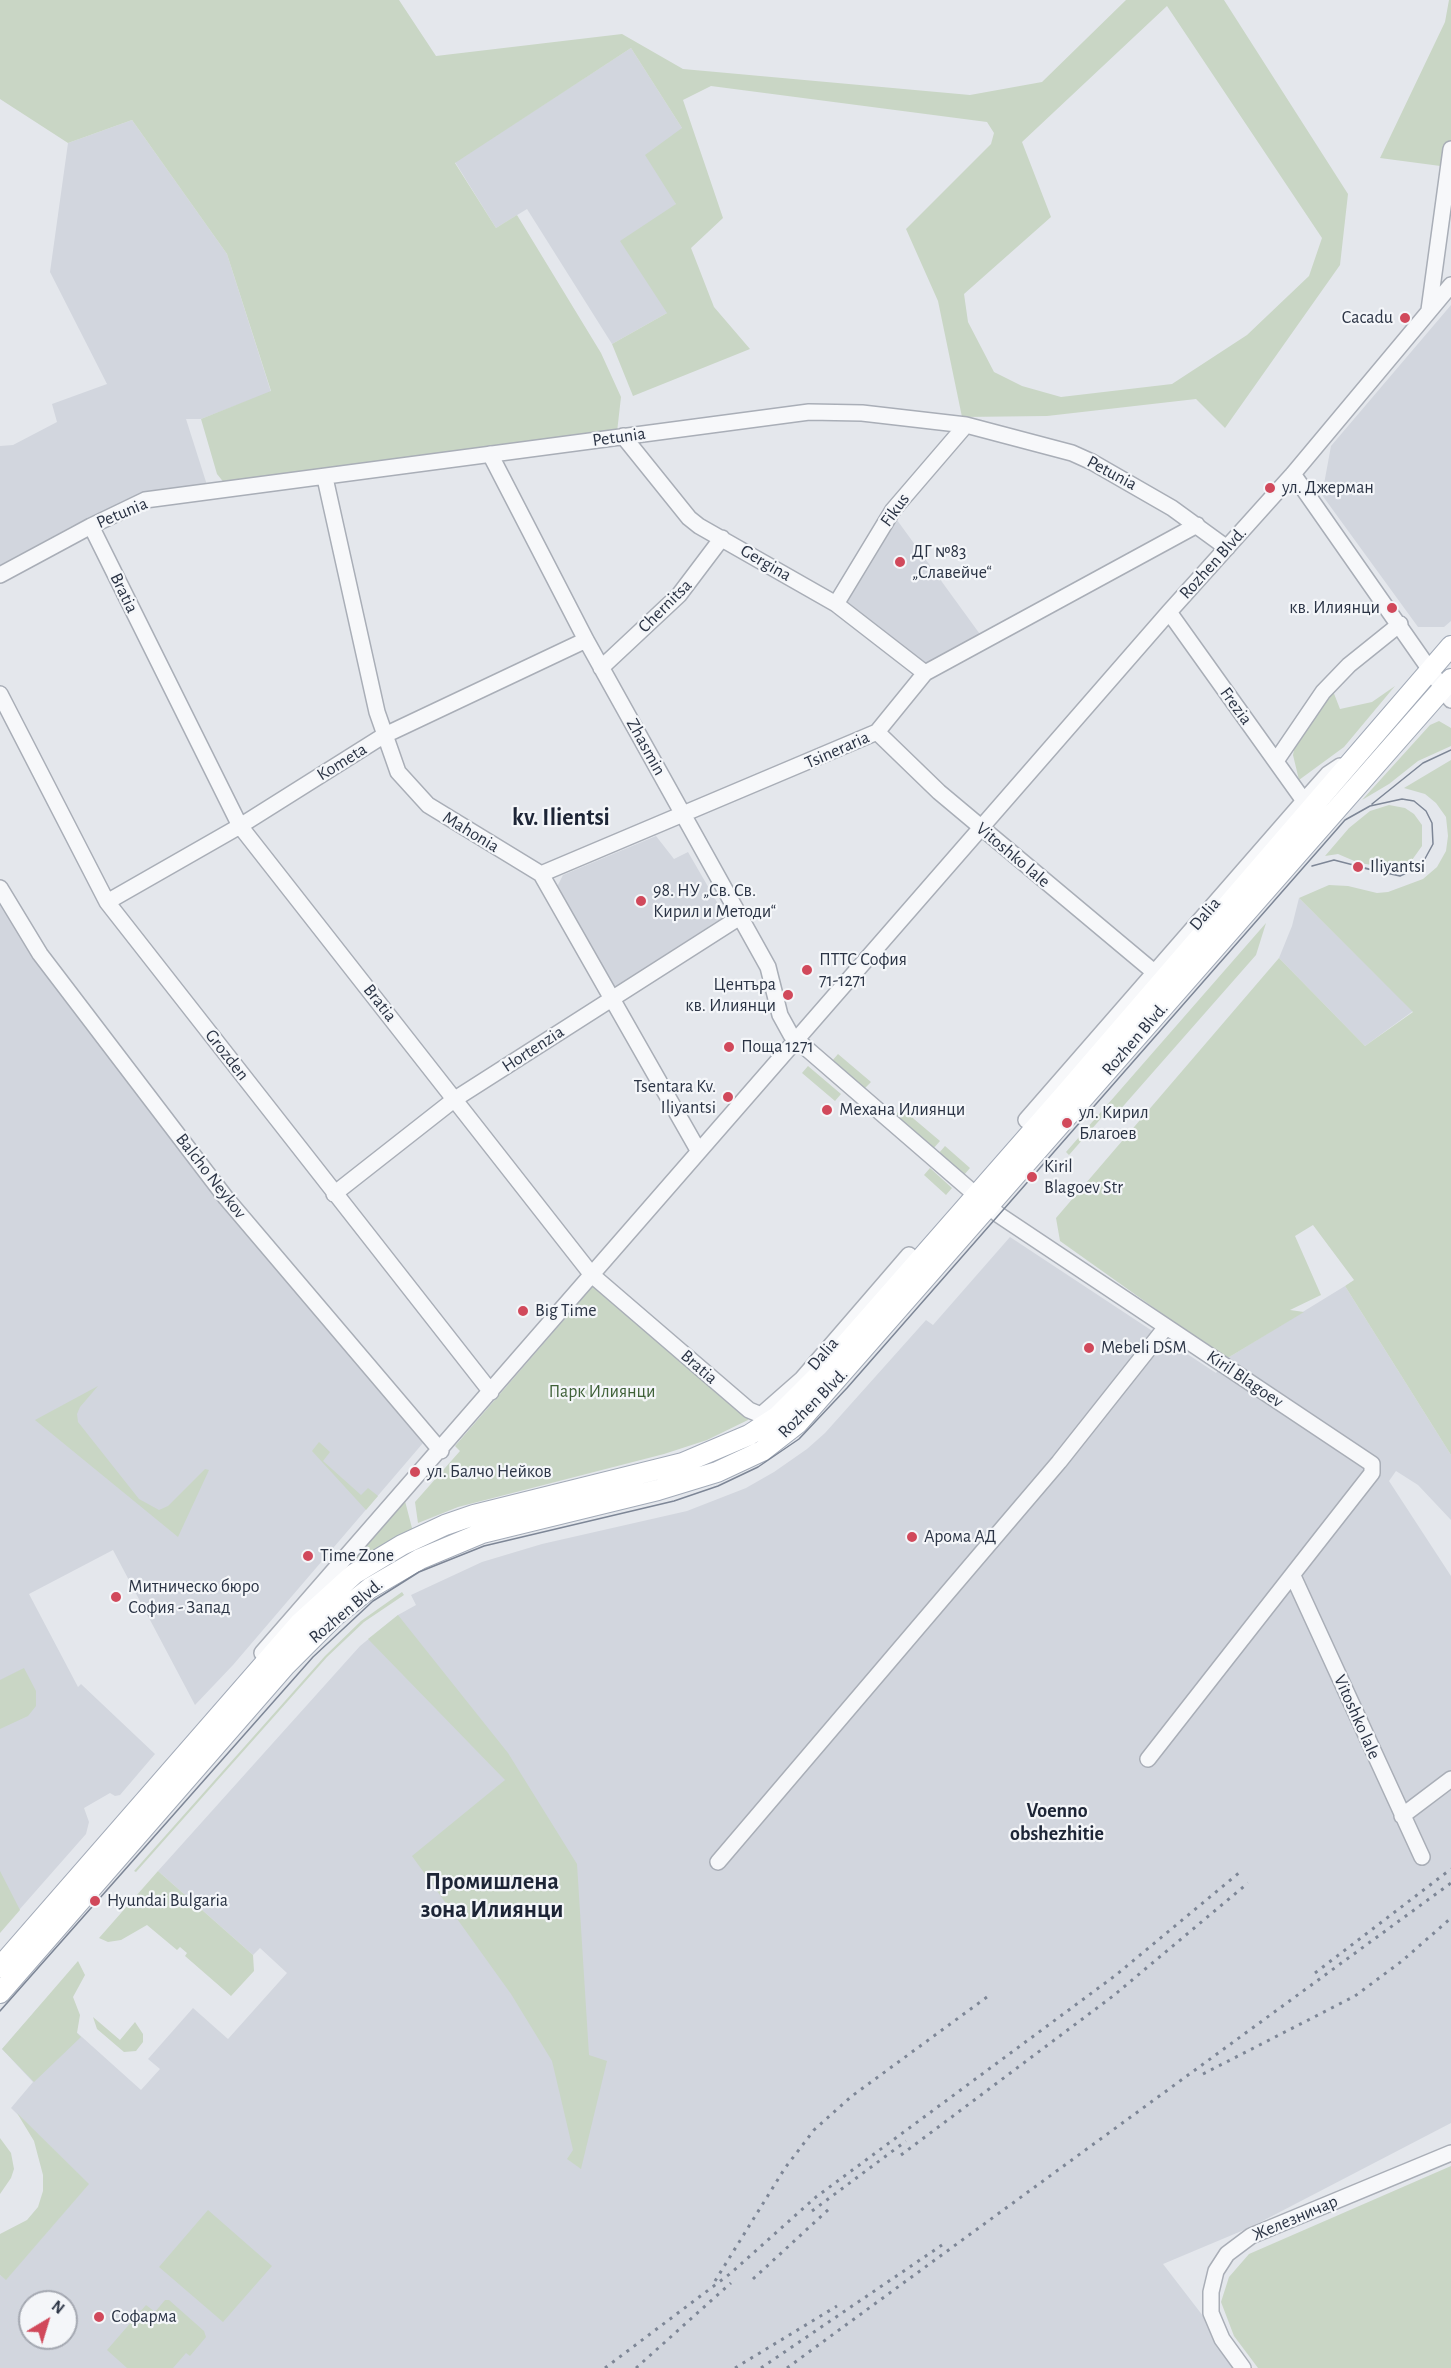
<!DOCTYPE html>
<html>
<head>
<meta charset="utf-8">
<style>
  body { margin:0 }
  #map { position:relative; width:1451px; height:2368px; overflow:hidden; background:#e4e7ec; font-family:"Alegreya Sans",sans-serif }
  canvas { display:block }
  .north { position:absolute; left:18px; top:2290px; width:60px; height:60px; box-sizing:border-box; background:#f4f6f9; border:2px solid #a4a8b1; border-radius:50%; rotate:38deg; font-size:16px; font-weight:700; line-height:24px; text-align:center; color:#2b3445 }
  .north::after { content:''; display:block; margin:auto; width:21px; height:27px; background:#d1495b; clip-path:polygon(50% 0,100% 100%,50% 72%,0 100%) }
</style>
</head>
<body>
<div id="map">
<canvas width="1451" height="2368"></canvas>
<div class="north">N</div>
</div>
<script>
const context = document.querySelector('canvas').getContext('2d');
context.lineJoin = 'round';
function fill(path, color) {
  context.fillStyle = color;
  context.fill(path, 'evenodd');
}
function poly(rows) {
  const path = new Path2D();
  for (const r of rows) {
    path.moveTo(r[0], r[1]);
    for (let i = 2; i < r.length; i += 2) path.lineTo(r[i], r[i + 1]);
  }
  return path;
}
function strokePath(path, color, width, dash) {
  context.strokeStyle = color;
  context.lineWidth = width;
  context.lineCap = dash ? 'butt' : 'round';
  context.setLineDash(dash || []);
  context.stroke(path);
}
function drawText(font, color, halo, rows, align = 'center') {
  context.font = font + ' "Alegreya Sans",sans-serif';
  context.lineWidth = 4.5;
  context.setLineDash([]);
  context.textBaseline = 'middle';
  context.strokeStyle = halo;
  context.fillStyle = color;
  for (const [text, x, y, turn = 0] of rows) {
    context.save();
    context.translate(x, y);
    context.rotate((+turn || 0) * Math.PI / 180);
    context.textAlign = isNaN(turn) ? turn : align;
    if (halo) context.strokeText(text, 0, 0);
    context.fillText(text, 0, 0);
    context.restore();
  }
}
const built = poly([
  [631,48,682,128,667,313,612,344,527,209,496,228,455,162],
  [132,120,227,254,271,392,201,419,186,419,207,485,141,493,70,527,0,566,0,446,13,445,57,422,52,404,107,384,50,272,68,143],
  [1451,305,1451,621,1444,627,1418,627,1322,495,1331,446],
  [897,520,982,637,924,666,880,628,846,604],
  [656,836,674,859,688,852,725,916,614,988,557,887,563,875],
  [0,894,222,1198,423,1443,233,1665,195,1705,113,1550,29,1594,78,1687,81,1684,155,1754,120,1795,115,1796,110,1793,84,1808,89,1822,86,1834,5,1926,0,1929],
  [1299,898,1413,1011,1365,1046,1279,958,1292,926],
  [1010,1237,1216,1373,1226,1359,1345,1286,1451,1455,1451,1520,1418,1485,1396,1471,1389,1481,1451,1576,1451,2123,1251,2227,1163,2264,1243,2368,0,2368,0,2275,6,2279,88,2184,11,2108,33,2082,2,2049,43,2002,141,2090,160,2069,148,2059,193,2008,228,2039,287,1973,260,1948,253,1955,158,1871,360,1646,398,1615,416,1605,411,1595,482,1562,542,1544,687,1511,746,1488,774,1472,807,1449,825,1433,926,1320,933,1325],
  [30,2302,66,2302,66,2338,30,2338]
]);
const green = poly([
  [0,0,399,0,436,56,622,34,683,69,970,95,1042,82,1126,0,1224,0,1348,194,1340,265,1225,428,1196,399,1047,416,962,417,938,301,906,229,991,144,994,133,987,122,711,86,683,100,723,218,691,248,714,307,750,349,633,396,612,344,667,313,620,241,676,204,645,155,682,128,631,48,455,163,496,228,517,215,601,353,621,397,617,432,225,484,217,474,201,419,271,391,227,254,132,120,68,143,0,99],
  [1167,6,1322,238,1309,276,1247,335,1172,384,1061,397,1022,386,994,372,968,322,964,294,1051,217,1022,142],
  [1449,0,1451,0,1451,149,1448,167,1380,158,1445,22],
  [1395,686,1344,747,1299,780,1293,755,1295,745,1333,691,1340,709,1372,702],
  [1439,721,1451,728,1451,746,1418,761,1389,784,1362,800,1430,725],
  [1451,760,1451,1455,1345,1286,1354,1280,1313,1225,1295,1236,1321,1295,1290,1310,1304,1312,1226,1359,1060,1241,1056,1218,1279,958,1365,1046,1413,1012,1299,898,1329,885,1348,886,1377,893,1388,892,1423,879,1437,867,1446,851,1448,836,1446,817,1436,803,1425,794,1404,788],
  [1389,805,1405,808,1414,814,1422,825,1422,846,1412,860,1392,868,1359,863,1338,854,1325,856,1349,828,1370,811],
  [1266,923,1256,955,1111,1120,1104,1115,1069,1155,1066,1152],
  [838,1054,871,1082,864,1089,832,1061],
  [808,1066,841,1094,835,1101,802,1073],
  [901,1108,940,1141,933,1149,895,1116],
  [945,1146,970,1168,964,1175,939,1153],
  [930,1168,952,1188,946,1195,924,1175],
  [594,1285,749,1417,748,1420,707,1440,664,1454,458,1507,418,1523,415,1502,460,1451,455,1446],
  [98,1386,80,1407,77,1414,78,1422,139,1499,159,1510,168,1506,205,1469,209,1470,178,1537,35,1420],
  [319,1442,330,1452,323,1461,361,1495,368,1488,378,1496,366,1510,312,1451],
  [405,1501,413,1532,314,1598],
  [402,1592,404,1595,364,1622,327,1657,136,1872,134,1871,325,1656,361,1621],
  [398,1615,508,1753,577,1864,589,2055,607,2061,581,2169,567,2159,573,2150,552,2061,511,1994,412,1856,505,1780,368,1639],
  [24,1668,36,1691,36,1706,28,1716,0,1729,0,1680],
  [0,1871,20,1910,0,1933],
  [158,1871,253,1955,254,1971,231,1996,185,1956,187,1953,180,1947,177,1950,147,1925,121,1940,108,1942,99,1938],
  [78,1961,85,1975,73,1997,80,2015,77,2033,81,2037,34,2082,2,2049],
  [93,2017,120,2040,135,2022,143,2034,143,2042,136,2051,124,2052,97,2029],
  [17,2113,89,2184,6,2280,0,2275,0,2234,27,2220,38,2207,43,2191,43,2175,34,2141],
  [0,2138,11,2153,14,2169,11,2178,0,2194],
  [1451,2166,1451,2368,1258,2368,1234,2336,1221,2302,1229,2277,1249,2254],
  [208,2210,272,2266,223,2322,159,2267],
  [165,2300,169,2300,204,2331,206,2337,190,2356,186,2353,173,2368,127,2368,107,2350,146,2305,155,2312]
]);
const minor = poly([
  [1429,310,1451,149],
  [623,436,689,518,699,526,836,604,925,673],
  [490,454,586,640,768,967,780,1015,791,1035,999,1215,1372,1464,1372,1473,1148,1759],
  [1293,474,1451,700],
  [325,478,377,712,398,772,428,805,541,874,698,1150],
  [91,526,240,826,592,1275,749,1410,761,1415,802,1379,909,1255],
  [0,575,91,526,145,500,809,412,862,413,966,425,1072,453,1092,462,1172,508,1227,548],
  [836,604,893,510,966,425],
  [1169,612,1304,801],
  [601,668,679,595,722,538],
  [0,694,107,902,491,1392],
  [877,732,939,792,1154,972],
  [1276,761,1323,692,1349,665,1400,624],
  [541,874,877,732,925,673,1197,525],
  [0,888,40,954,226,1198,441,1451],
  [107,902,240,826,383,736,586,640],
  [1026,1120,1304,801,1328,774,1340,766],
  [334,1194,455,1099,740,917],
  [1293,1576,1422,1857],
  [262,1653,1169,612,1293,474,1451,285],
  [1402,1816,1451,1779],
  [718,1862,1059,1462,1166,1327],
  [1243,2368,1222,2339,1211,2313,1211,2292,1216,2271,1227,2254,1251,2236,1451,2153]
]);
const major = poly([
  [0,1967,299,1624,354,1574,402,1545,445,1525,474,1515,683,1463,749,1435,777,1417,817,1377,1065,1094,1451,646],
  [0,1993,285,1666,335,1616,370,1588,420,1559,482,1533,658,1490,717,1472,762,1451,798,1423,1451,679]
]);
const tram = poly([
  [1372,804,1423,763,1451,750],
  [1312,866,1334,860,1369,869],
  [0,2011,313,1657,373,1601,419,1572,484,1546,674,1501,718,1486,758,1467,799,1439,847,1388,1345,820,1370,806,1402,799,1414,801,1426,811,1432,823,1433,844,1421,866,1400,876,1363,868]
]);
const rail = poly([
  [1315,1973,1451,1869],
  [1203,2074,1355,1996,1402,1961,1451,1918],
  [901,2155,1113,1996,1248,1883],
  [812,2211,906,2141],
  [753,2279,829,2209],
  [715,2281,785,2168,814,2130,852,2096,987,1997],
  [605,2368,731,2273,816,2197,1116,1975,1240,1872],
  [636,2368,731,2283],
  [735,2368,837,2306],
  [761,2368,942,2245],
  [787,2368,1451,1883]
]);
const markers = [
  [1405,318,6,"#d1495b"],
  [1270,488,6,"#d1495b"],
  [900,562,6,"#d1495b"],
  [1392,608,6,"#d1495b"],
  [1358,867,6,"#d1495b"],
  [641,901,6,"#d1495b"],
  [807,970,6,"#d1495b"],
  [788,995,6,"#d1495b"],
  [729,1047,6,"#d1495b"],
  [728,1097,6,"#d1495b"],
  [827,1110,6,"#d1495b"],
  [1067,1123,6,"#d1495b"],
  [1032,1177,6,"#d1495b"],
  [523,1311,6,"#d1495b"],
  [1089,1348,6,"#d1495b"],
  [415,1472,6,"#d1495b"],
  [912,1537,6,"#d1495b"],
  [308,1556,6,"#d1495b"],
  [116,1597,6,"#d1495b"],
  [95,1901,6,"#d1495b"],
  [99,2317,6,"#d1495b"]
];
const poiNames = [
  ["Cacadu",1393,318,"right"],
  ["ул. Джерман",1282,488],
  ["ДГ №83",912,552],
  ["„Славейче“",912,573],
  ["кв. Илиянци",1380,608,"right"],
  ["Iliyantsi",1370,867],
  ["98. НУ „Св. Св.",653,891],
  ["Кирил и Методи“",653,912],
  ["ПТТС София",819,960],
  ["71-1271",819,981],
  ["Центъра",776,985,"right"],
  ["кв. Илиянци",776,1006,"right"],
  ["Поща 1271",741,1047],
  ["Tsentara Kv.",716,1087,"right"],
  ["Iliyantsi",716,1108,"right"],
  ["Механа Илиянци",839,1110],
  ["ул. Кирил",1079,1113],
  ["Благоев",1079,1134],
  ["Kiril",1044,1167],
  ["Blagoev Str",1044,1188],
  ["Big Time",535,1311],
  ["Mebeli DSM",1101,1348],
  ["ул. Балчо Нейков",427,1472],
  ["Арома АД",924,1537],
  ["Time Zone",320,1556],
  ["Митническо бюро",128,1587],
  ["София - Запад",128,1608],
  ["Hyundai Bulgaria",107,1901],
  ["Софарма",111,2317]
];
const streetNames = [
  ["Petunia",619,437,-8],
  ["Petunia",1112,473,28],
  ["Fikus",895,510,-54],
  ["Petunia",122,513,-23],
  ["Gergina",766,563,30],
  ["Rozhen Blvd.",1213,563,-48],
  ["Bratia",124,593,64],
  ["Chernitsa",665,606,-45],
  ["Frezia",1236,706,54],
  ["Zhasmin",646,747,61],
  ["Tsineraria",837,750,-24],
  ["Kometa",342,762,-32],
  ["Mahonia",471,832,31],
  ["Vitoshko lale",1013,855,40],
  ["Dalia",1205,914,-49],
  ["Bratia",380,1003,52],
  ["Rozhen Blvd.",1135,1039,-49],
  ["Hortenzia",533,1049,-33],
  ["Grozden",227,1055,52],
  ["Balcho Neykov",211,1176,52],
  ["Dalia",823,1354,-49],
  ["Bratia",699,1367,41],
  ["Kiril Blagoev",1245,1379,34],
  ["Rozhen Blvd.",813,1403,-45],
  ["Rozhen Blvd.",346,1611,-40],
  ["Vitoshko lale",1357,1717,66],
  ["Железничар",1295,2218,-23]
];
const parkNames = [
  ["Парк Илиянци",602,1392]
];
const neighbourhoodNames = [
  ["Voenno",1057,1811],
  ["obshezhitie",1057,1834]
];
const districtNames = [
  ["kv. Ilientsi",561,818],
  ["Промишлена",492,1882],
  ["зона Илиянци",492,1910]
];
fill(built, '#d2d6de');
fill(green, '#c9d6c5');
strokePath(minor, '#a9aeb7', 18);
strokePath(major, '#a3abb8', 22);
strokePath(minor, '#f7f8fa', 15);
strokePath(major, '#fff', 20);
strokePath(tram, '#7d8696', 1.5);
strokePath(rail, '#7d8696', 3, [3, 6]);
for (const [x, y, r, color] of markers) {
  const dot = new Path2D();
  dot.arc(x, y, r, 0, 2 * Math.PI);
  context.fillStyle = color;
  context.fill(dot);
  strokePath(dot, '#f4f6f9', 2);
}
drawText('18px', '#2b3445', '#f4f6f9', poiNames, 'left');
drawText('18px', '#2b3445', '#f4f6f9', streetNames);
drawText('18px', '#3f6138', '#f4f6f9', parkNames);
drawText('bold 20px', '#1d2536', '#f4f6f9', neighbourhoodNames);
drawText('bold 24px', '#1d2536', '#f4f6f9', districtNames);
</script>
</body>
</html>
